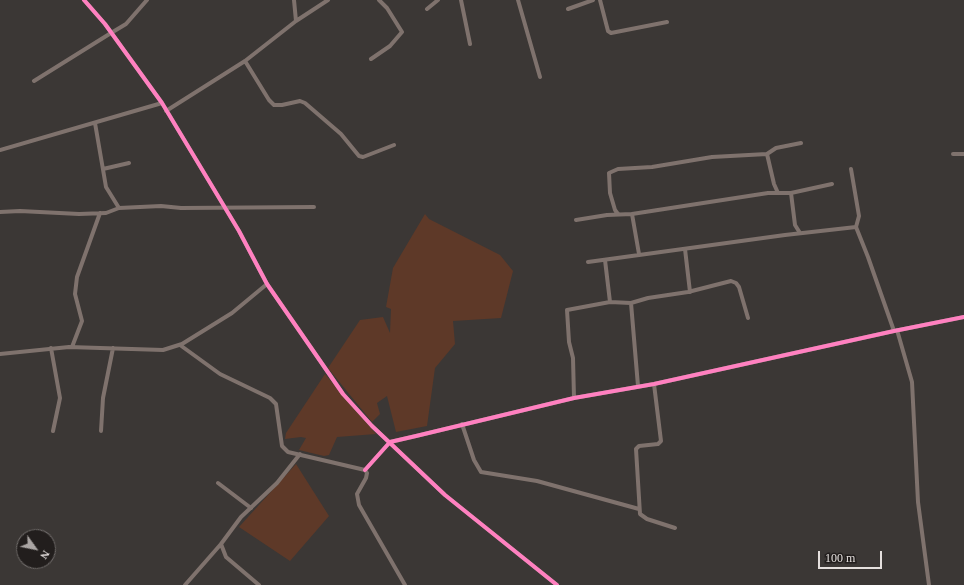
<!DOCTYPE html>
<html>
<head>
<meta charset="utf-8">
<style>
  body { margin:0 }
  #map { position:relative; width:964px; height:585px; overflow:hidden; background:#3b3735; font-family:Georgia,serif }
  canvas { display:block }
  .north { position:absolute; left:16px; top:529px; width:40px; height:40px; box-sizing:border-box; background:#221e1d; border:1px solid #706c6a; border-radius:50%; rotate:123deg; font-size:11px; font-weight:700; line-height:16px; text-align:center; color:#e5e0de }
  .north::after { content:''; display:block; margin:auto; width:14px; height:18px; background:#aaa5a3; clip-path:polygon(50% 0,100% 100%,50% 72%,0 100%) }
  .scale { position:absolute; left:818px; top:551px; width:64px; height:18px; box-sizing:border-box; border:2px solid #e5e0de; border-top:0; padding-left:5px; font-size:12px; line-height:14px; white-space:nowrap; color:#e5e0de; -webkit-text-stroke:3px #221e1d; paint-order:stroke }
</style>
</head>
<body>
<div id="map">
<canvas width="964" height="585"></canvas>
<div class="north">N</div>
<div class="scale">100 m</div>
</div>
<script>
const context = document.querySelector('canvas').getContext('2d');
context.lineJoin = 'round';
function fill(path, color) {
  context.fillStyle = color;
  context.fill(path, 'evenodd');
}
function poly(rows) {
  const path = new Path2D();
  for (const r of rows) {
    path.moveTo(r[0], r[1]);
    for (let i = 2; i < r.length; i += 2) path.lineTo(r[i], r[i + 1]);
  }
  return path;
}
function strokePath(path, color, width, dash) {
  context.strokeStyle = color;
  context.lineWidth = width;
  context.lineCap = dash ? 'butt' : 'round';
  context.setLineDash(dash || []);
  context.stroke(path);
}
const green = poly([
  [425,214,429,219,500,255,513,271,501,318,453,321,455,344,435,368,427,426,396,432,387,396,377,403,380,414,372,422,328,368,360,320,383,317,390,333,391,309,386,307,393,268],
  [325,374,376,434,337,437,329,455,324,456,299,450,306,438,301,437,285,439,286,433],
  [296,464,329,516,290,561,239,527]
]);
const minor = poly([
  [84,0,105,24,162,103,239,231,267,284,343,394,372,426,445,495,557,585],
  [294,0,296,21],
  [461,0,470,44],
  [518,0,540,77],
  [600,0,608,31,611,33,667,22],
  [427,9,438,0],
  [568,9,593,0],
  [111,33,126,24,147,0],
  [371,59,390,46,402,32,387,8,379,0],
  [245,61,269,100,274,105,282,105,300,101,305,103,341,134,359,156,363,157,394,145],
  [34,81,111,33],
  [166,111,245,61,296,21,328,0],
  [95,123,106,187,119,208],
  [0,150,162,103],
  [767,154,774,184,778,193],
  [953,154,964,154],
  [103,169,129,163],
  [851,169,859,216,856,227,868,257,894,331],
  [791,193,795,225,800,233],
  [0,212,20,211,79,214,106,213,119,208,161,206,181,208,314,207],
  [618,214,615,210,610,193,609,173,618,169,652,167,712,157,767,154,776,148,801,143],
  [632,214,639,254],
  [576,220,607,215,632,214,768,193,791,193,832,184],
  [685,249,690,292],
  [605,260,610,302],
  [588,262,785,235,856,227],
  [631,303,638,386],
  [897,330,912,382,918,502,929,585],
  [180,345,220,374,270,398,276,404,282,446,288,452,365,470,367,473,366,478,357,494,359,505,405,585],
  [72,347,82,321,75,294,77,277,100,213],
  [51,348,60,398,53,431],
  [0,354,69,347,163,350,182,344,232,313,267,284],
  [654,384,661,441,658,444,639,446,636,449,640,514,647,519,675,528],
  [574,398,573,358,569,342,567,310,610,302,631,303,648,298,688,292,731,281,736,283,739,287,748,318],
  [462,424,474,460,481,472,537,481,639,509],
  [101,431,103,398,113,348],
  [365,470,390,442,416,436,574,398,654,384,894,331,964,317],
  [218,483,251,508],
  [221,544,241,517,277,483,300,454],
  [185,585,221,544,226,557,259,585]
]);
const cycleway = poly([
  [84,0,105,24,162,103,239,231,267,284,343,394,372,426,445,495,557,585],
  [365,470,390,442,416,436,574,398,654,384,894,331,964,317]
]);
fill(green, '#5e3928');
strokePath(minor, '#7f726d', 4);
strokePath(cycleway, '#ff80c0', 4);
</script>
</body>
</html>
